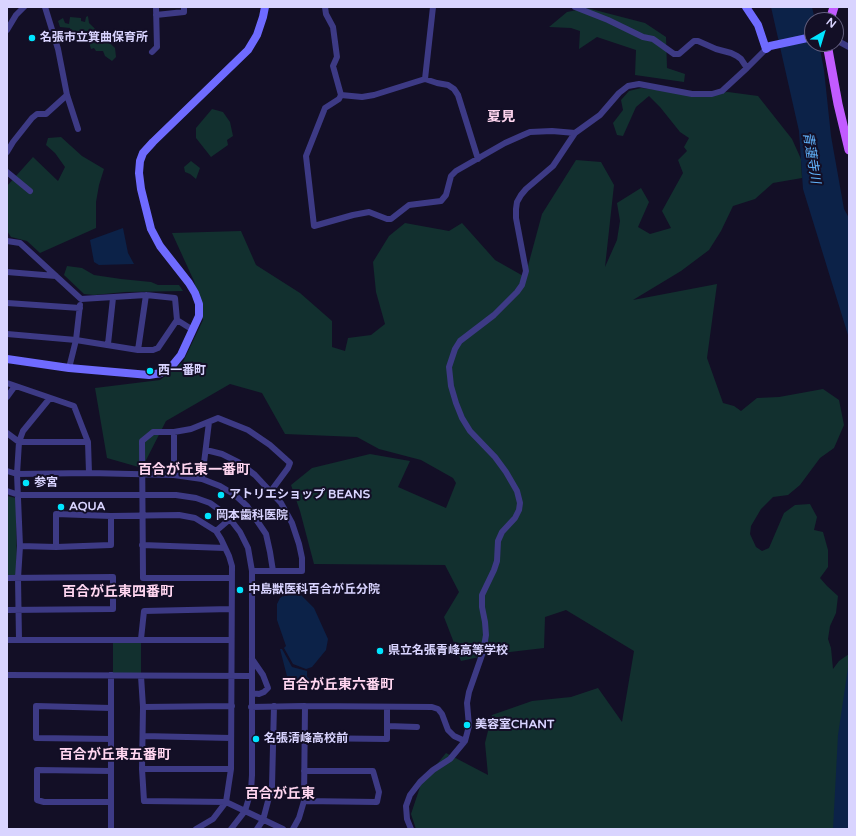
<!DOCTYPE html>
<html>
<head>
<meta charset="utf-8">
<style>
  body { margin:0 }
  #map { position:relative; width:856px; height:836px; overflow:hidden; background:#130f26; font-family:"Varela Round",sans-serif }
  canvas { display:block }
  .frame { position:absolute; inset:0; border:8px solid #d9d4ff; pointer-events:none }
  .north { position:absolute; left:804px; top:12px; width:40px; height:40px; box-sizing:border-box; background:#130f26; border:1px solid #625e7d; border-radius:50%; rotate:38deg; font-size:11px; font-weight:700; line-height:16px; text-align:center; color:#d9d4ff }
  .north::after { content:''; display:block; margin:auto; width:14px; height:18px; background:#00e5ff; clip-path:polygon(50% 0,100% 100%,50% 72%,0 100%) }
</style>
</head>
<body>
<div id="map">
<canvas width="856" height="836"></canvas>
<div class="frame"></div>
<div class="north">N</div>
</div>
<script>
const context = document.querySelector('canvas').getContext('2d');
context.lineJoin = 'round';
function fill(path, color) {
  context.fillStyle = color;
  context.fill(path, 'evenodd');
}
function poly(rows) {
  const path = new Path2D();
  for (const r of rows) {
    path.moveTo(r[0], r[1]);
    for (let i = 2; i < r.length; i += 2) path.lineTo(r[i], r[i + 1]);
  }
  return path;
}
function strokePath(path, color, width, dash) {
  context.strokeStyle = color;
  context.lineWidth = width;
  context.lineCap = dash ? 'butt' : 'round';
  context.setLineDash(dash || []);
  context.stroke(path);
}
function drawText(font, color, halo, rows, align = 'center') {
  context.font = font + ' "Varela Round","Noto Sans JP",sans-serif';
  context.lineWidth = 4;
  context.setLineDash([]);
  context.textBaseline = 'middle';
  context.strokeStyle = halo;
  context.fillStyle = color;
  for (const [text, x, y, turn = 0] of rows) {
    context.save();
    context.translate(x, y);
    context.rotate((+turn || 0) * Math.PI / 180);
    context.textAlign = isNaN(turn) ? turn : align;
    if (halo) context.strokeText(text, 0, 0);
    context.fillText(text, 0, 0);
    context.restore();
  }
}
const green = poly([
  [587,8,645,23,666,37,667,68,685,74,684,82,635,75,636,50,597,37,579,49,580,31,571,28,549,27,567,12],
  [88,16,89,23,115,48,116,57,112,61,105,56,103,51,96,51,94,48,91,49,89,42,86,38,77,39,73,38,70,28,60,27,58,21,63,18,65,23,69,24,70,17,81,18,81,21,85,22,86,17],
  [641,88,692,94,728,92,758,96,792,139,801,159,802,178,773,183,755,199,733,206,721,231,709,250,681,271,633,300,717,284,707,358,723,403,734,406,741,411,757,398,779,397,823,389,839,400,844,425,834,448,820,458,800,485,788,495,773,497,761,509,751,526,750,534,756,547,762,551,769,548,784,513,795,505,810,504,817,517,814,530,823,532,828,550,828,567,820,578,827,586,838,596,836,613,830,626,828,639,831,648,833,669,839,661,849,654,849,829,416,829,411,814,421,784,446,753,488,775,485,743,492,715,532,701,571,697,598,688,622,722,634,651,566,610,545,617,544,648,493,654,461,661,444,617,459,592,445,565,314,564,300,511,291,485,312,468,370,454,410,461,398,487,446,508,456,483,453,478,421,460,379,449,357,437,285,434,262,393,230,384,166,421,142,468,107,458,95,388,160,380,183,362,203,320,194,281,172,233,241,231,256,265,300,293,332,321,332,347,345,351,348,338,371,335,385,324,376,292,373,262,389,236,405,223,449,231,462,223,495,260,525,277,542,214,576,160,601,162,614,185,605,267,617,240,620,221,617,203,641,188,649,202,638,227,650,234,671,228,662,211,683,173,678,160,687,151,684,147,689,138,680,132,660,107,649,96,636,107,623,136,617,135,613,123,623,110,621,100,629,91],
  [212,109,223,112,230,122,233,136,227,140,228,145,211,157,196,138,196,128],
  [61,137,82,156,104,169,99,185,96,202,96,228,40,253,27,241,11,237,7,231,7,186,33,157,58,181,65,167,55,153,46,145,48,138],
  [191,161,200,168,196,179,190,174,185,172,184,167],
  [67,266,82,268,94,275,121,279,151,282,158,285,179,285,183,291,125,292,94,295,84,294,64,275],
  [7,496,16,498,17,576,7,576],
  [113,642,141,642,141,673,113,673]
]);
const water = poly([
  [771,7,812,7,815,20,812,20,812,44,819,44,824,70,831,136,844,209,849,218,849,349,848,335,803,189,799,131],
  [123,228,128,253,134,264,99,265,94,262,90,240],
  [284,595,301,595,314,608,328,639,326,650,312,667,306,669,293,664,284,648,286,646,277,620,277,604,280,598],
  [280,649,282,649,292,667,307,671,307,677,314,682,289,684],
  [849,661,849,829,833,829,838,735]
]);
const street = poly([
  [325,7,326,14,333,27,337,57,333,66,341,95,339,99,325,108,306,156,314,226,353,215,369,212,387,219,391,219,409,205,441,201,446,195,451,176,456,171,505,143,523,135,530,132,552,131,575,133],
  [575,7,608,20,643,37,653,39,674,54,679,54,694,41,698,41,716,49,731,53,737,56,741,59,747,68],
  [156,15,184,12,184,7],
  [7,30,16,15,24,7],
  [836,40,849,47],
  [152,52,157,47,156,7],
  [425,79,433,7],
  [67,95,78,129],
  [341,95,362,97,374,95,425,79,437,83,448,85,454,89,458,95,478,159],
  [7,152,13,142,32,118,37,114,46,114,67,95,58,49,45,7],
  [7,172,30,191],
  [7,241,20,243,81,299,146,295,175,298,177,320,158,348,153,350,138,350,76,340,7,334],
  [7,272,56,276],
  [7,303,80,308],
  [177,320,193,330],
  [108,344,113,298],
  [138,350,146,295],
  [69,368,76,340,80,305],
  [7,383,74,406,88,442,89,473],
  [7,397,15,386],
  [7,433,19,442,88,442],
  [206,450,222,454,238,462,255,475,281,503,292,523,299,544,302,558,302,571,252,571],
  [7,471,17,474,89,473,174,475,202,479,220,486,235,495,247,506,266,534,270,552,273,571],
  [174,475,174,432],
  [202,479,209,422],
  [7,491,19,495,176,495,196,498,210,503,221,511,230,519,240,532,248,548,252,571,252,775,251,791,245,811,231,829],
  [216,531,230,519],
  [142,545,225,548],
  [20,546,56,547,111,545,111,516],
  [56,547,56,514,111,516,179,515,195,518,216,531,221,539,229,556,232,566,231,769,226,802,213,819,196,829],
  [7,578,113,577,113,609,7,610],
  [231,578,143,578,142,441,153,432,174,432,191,429,218,418,248,430,270,445,290,463,288,468,271,491],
  [141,639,144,611,231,609],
  [7,640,231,640],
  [19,640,18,578,20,546,17,474,19,442,23,431,50,398],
  [252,659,263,675,268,688,264,692,259,694,252,693],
  [7,675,252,676],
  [141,676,143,707,142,769,144,801,226,802,283,829],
  [143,707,232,706],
  [251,707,305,706,432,707,438,709,442,714,448,730,454,736,465,741],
  [387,726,417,727],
  [143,736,231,738],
  [304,738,387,739,387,707],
  [111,739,36,738,36,706,111,708],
  [142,769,231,769],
  [304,801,377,802,379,792,373,771,304,771],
  [111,802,44,802,37,800,37,770,111,771],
  [111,829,111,675],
  [257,829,263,820,272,786,274,706],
  [293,829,299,818,304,801,305,706],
  [411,829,407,819,406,806,410,795,420,782,433,770,450,759,465,741,469,726,467,703,469,692,483,652,486,635,485,622,482,607,482,595,494,570,497,561,498,541,502,532,515,518,519,510,520,503,517,491,506,472,495,457,470,431,462,418,456,403,451,386,449,367,455,349,460,341,494,315,517,292,522,285,526,271,516,218,516,209,517,202,521,195,526,189,553,166,575,133,600,115,619,93,628,86,639,84,692,94,712,94,722,91,747,68,766,49]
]);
const secondary = poly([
  [746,7,758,25,766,49,770,46,812,37],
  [7,359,69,368,149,375,161,373,172,366,181,355,199,316,199,304,195,293,189,283,160,246,151,229,141,189,139,173,140,161,143,153,153,142,248,50,257,35,263,17,265,7]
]);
const primary = poly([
  [830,20,834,7],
  [827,44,838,104,849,150]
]);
const markers = [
  [32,38,4,"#00e5ff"],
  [150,371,4,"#00e5ff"],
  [26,483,4,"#00e5ff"],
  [221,495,4,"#00e5ff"],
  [61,507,4,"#00e5ff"],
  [208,516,4,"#00e5ff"],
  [240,590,4,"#00e5ff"],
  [380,651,4,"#00e5ff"],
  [467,725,4,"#00e5ff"],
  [256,739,4,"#00e5ff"]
];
const poiNames = [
  ["名張市立箕曲保育所",40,38],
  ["西一番町",158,371],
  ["参宮",34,483],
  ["アトリエショップ BEANS",229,495],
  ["AQUA",69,507],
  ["岡本歯科医院",216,516],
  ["中島獣医科百合が丘分院",248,590],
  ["県立名張青峰高等学校",388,651],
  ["美容室CHANT",475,725],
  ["名張清峰高校前",264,739]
];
const waterNames = [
  ["青蓮寺川",811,158,81]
];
const quarterNames = [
  ["夏見",501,117],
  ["百合が丘東一番町",194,470],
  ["百合が丘東四番町",118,592],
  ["百合が丘東六番町",338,685],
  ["百合が丘東五番町",115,755],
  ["百合が丘東",280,794]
];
fill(green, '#12302f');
fill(water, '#0c2248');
strokePath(street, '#3d3a85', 6);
strokePath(secondary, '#6f6bff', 8);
strokePath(primary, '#c25bff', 9);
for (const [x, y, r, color] of markers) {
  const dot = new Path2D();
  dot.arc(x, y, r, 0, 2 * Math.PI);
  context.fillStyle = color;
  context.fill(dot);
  strokePath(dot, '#130f26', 1.5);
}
drawText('bold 12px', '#d9d4ff', '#130f26', poiNames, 'left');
drawText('italic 13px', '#62b6ff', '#130f26', waterNames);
drawText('bold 14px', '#ffd6f0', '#130f26', quarterNames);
</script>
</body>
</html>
